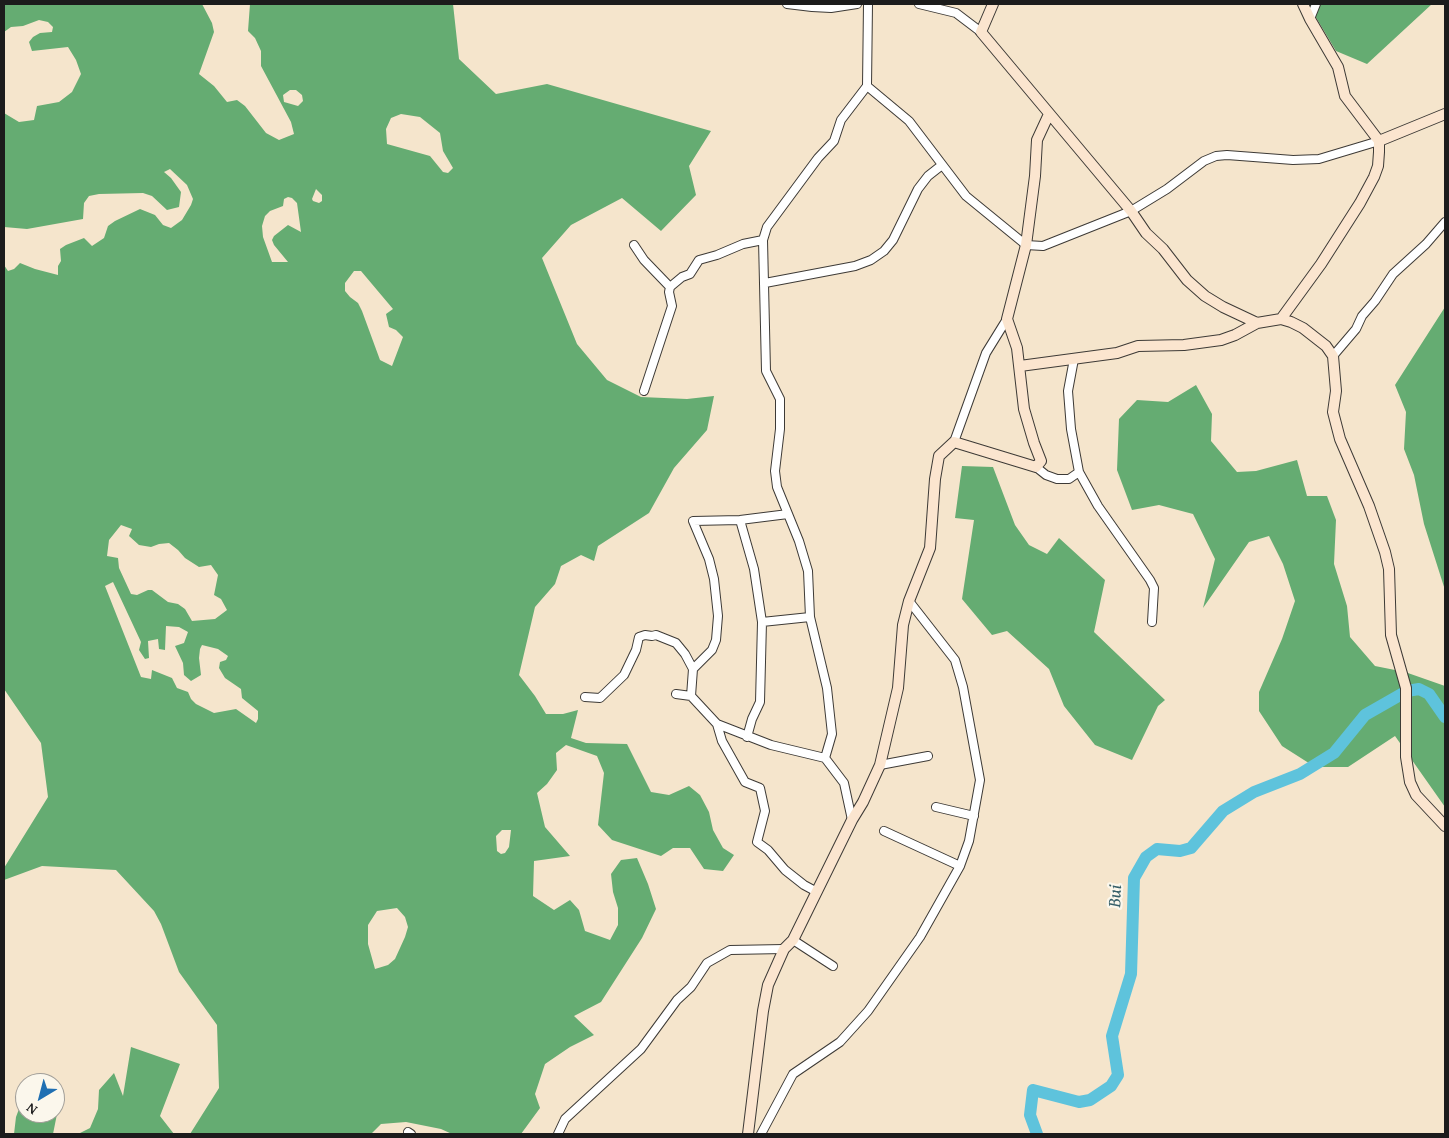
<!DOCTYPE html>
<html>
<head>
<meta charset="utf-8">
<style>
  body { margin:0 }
  #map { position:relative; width:1449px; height:1138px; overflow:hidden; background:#f5e5cc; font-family:"Gentium Book Plus",serif }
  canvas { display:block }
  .frame { position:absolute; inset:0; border:5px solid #1c1c1c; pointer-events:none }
  .north { position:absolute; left:15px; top:1073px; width:50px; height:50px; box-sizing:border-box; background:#fbf7ec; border:1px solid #a29f99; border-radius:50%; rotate:217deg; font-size:14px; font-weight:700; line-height:20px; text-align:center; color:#1c1c1c }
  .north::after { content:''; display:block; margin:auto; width:18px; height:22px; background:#1f6fb2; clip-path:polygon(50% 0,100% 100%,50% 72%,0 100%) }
</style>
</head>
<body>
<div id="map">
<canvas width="1449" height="1138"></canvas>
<div class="frame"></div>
<div class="north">N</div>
</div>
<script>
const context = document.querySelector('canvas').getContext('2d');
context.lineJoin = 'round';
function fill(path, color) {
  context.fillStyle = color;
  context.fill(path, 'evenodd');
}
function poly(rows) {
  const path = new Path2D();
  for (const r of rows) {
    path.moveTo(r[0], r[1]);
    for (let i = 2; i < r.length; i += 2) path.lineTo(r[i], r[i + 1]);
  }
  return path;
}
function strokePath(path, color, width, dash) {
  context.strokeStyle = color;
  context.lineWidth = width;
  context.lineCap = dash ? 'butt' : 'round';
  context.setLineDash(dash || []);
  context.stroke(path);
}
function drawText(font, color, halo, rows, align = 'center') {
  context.font = font + ' "Gentium Book Plus",serif';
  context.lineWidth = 4.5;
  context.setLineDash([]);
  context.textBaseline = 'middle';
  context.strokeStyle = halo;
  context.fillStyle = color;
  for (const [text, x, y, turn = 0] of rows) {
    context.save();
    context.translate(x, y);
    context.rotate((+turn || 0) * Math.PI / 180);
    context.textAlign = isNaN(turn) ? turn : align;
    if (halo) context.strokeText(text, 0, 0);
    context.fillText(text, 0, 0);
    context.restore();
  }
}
const forest = poly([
  [4,4,202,4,212,23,214,32,199,74,214,86,227,102,237,100,245,106,266,133,279,140,294,134,291,122,261,66,261,51,255,38,248,31,250,4,453,4,459,59,496,94,547,84,711,131,689,166,696,195,661,231,622,198,571,225,542,258,577,344,607,380,641,397,687,399,714,396,707,430,674,468,649,513,598,546,594,561,581,555,561,566,555,584,535,607,519,675,535,696,546,714,563,714,578,710,571,738,586,743,627,744,651,792,669,795,689,786,700,795,709,812,713,830,723,848,734,855,723,871,704,869,690,848,673,848,661,856,612,840,598,825,604,773,597,756,566,745,556,753,557,770,547,784,537,793,545,827,570,856,534,861,533,896,554,910,570,900,579,910,585,931,610,940,618,925,618,908,613,892,611,874,621,860,637,858,648,884,656,909,642,938,601,1002,574,1016,594,1035,570,1047,545,1064,535,1094,540,1108,521,1134,452,1134,441,1129,406,1122,381,1124,371,1134,190,1134,219,1088,217,1025,179,972,161,924,154,911,116,870,42,866,4,880,4,868,48,797,41,743,4,689,4,265,8,271,14,269,20,263,35,269,58,275,58,266,61,261,60,249,66,245,84,238,92,246,104,238,108,226,115,221,140,209,155,215,163,225,171,228,182,220,191,205,193,199,187,185,170,169,164,172,171,178,181,192,179,207,167,210,152,196,143,193,99,194,89,196,84,203,83,219,27,229,4,227,4,113,19,122,34,120,37,106,59,102,72,92,81,74,76,60,68,47,32,51,29,42,33,37,40,33,52,32,53,27,48,22,39,20,23,26,11,27,4,32],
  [290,90,296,90,302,95,303,101,298,106,284,102,283,95],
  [401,114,420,117,440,133,443,151,453,168,448,173,443,172,430,156,387,144,386,129,391,118],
  [316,189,322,195,322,201,319,203,313,201,312,199],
  [288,197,292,198,297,203,301,232,288,225,274,236,272,240,274,245,288,262,272,262,263,237,262,226,265,216,270,211,283,206,284,199],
  [354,271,361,271,393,309,386,314,389,327,396,330,403,337,392,366,380,360,362,311,358,303,350,297,345,291,345,283],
  [121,525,132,529,129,536,139,545,151,547,159,544,169,543,178,550,185,558,199,567,211,565,218,575,214,595,221,599,227,610,215,619,192,621,185,609,178,604,168,602,152,590,148,590,137,595,131,594,119,568,118,558,107,556,109,540],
  [113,582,141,642,139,650,145,659,149,658,148,641,158,639,159,649,165,650,166,626,179,627,188,632,184,643,175,646,183,663,184,675,191,681,201,675,199,658,200,649,202,645,218,649,228,656,226,660,220,662,219,668,225,678,241,689,242,698,258,711,258,719,256,723,236,709,214,713,196,704,191,699,188,692,177,688,172,678,152,670,151,679,141,677,105,586],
  [502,830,511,830,509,847,505,853,501,854,497,851,496,836],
  [397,908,405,917,408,927,405,937,395,959,388,965,375,969,368,944,368,925,377,911],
  [1308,4,1432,4,1367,64,1336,51],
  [1445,307,1445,590,1424,524,1414,475,1404,449,1406,412,1395,385],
  [1196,385,1212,414,1211,441,1237,472,1256,471,1297,460,1307,496,1327,496,1336,520,1334,564,1347,606,1350,637,1375,666,1405,672,1445,686,1445,807,1395,736,1348,767,1315,767,1282,746,1259,711,1259,692,1282,639,1295,601,1283,564,1269,536,1249,542,1203,608,1215,559,1193,514,1159,505,1132,510,1117,470,1119,419,1137,400,1168,402],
  [962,466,993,467,1015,525,1029,545,1047,554,1059,538,1105,580,1094,632,1165,700,1158,706,1132,760,1095,745,1064,706,1049,669,1007,631,992,635,962,599,974,520,955,518],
  [131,1047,180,1064,160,1116,174,1134,78,1134,90,1128,98,1109,99,1090,114,1073,123,1096],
  [55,1091,57,1093,58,1109,53,1134,14,1134,16,1117,25,1093,25,1113,55,1113]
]);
const river = poly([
  [1037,1134,1030,1115,1033,1090,1079,1102,1090,1100,1111,1086,1118,1075,1112,1036,1131,974,1134,878,1146,857,1157,849,1180,851,1191,848,1223,811,1254,792,1300,774,1334,753,1365,715,1407,691,1419,689,1429,694,1445,717]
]);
const street = poly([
  [787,4,812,7,831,8,857,4],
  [919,4,956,13,981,32],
  [1310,19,1316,4],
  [867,86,909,121,966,196,1026,245,1043,246,1131,211,1167,189,1204,161,1216,156,1227,155,1293,160,1319,159,1379,141],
  [634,245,644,260,670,287],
  [765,283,855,266,871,260,884,251,893,240,918,189,928,176,942,165],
  [1333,356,1356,329,1362,316,1375,301,1393,274,1426,244,1445,222],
  [1074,359,1068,391,1071,429,1079,472,1098,506,1150,580,1154,588,1152,622],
  [644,391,672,306,669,292,670,287,682,277,690,274,699,260,717,255,743,244,763,240],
  [954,442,986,353,1007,319],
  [1036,467,1046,475,1057,479,1069,479,1079,472],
  [740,520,754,569,762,622,760,702,752,719,747,737],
  [762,622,810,617],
  [693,669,712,650,716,640,718,616,714,579,709,559,693,521,740,520,788,514],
  [676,694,691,696,717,724,771,745,825,758],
  [585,697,600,698,624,675,636,650,639,637,645,635,652,636,656,635,676,643,685,654,693,669,691,696],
  [717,724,722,741,745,782,760,788,765,811,757,842,768,850,785,870,804,885,817,892],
  [880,765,928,756],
  [936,807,974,816],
  [852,820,844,783,825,758,832,734,827,688,810,617,808,571,799,541,777,487,775,471,780,429,780,399,766,371,763,240,767,227,818,158,834,141,841,120,867,86,868,4],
  [884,831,960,866],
  [793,940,833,966],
  [408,1132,411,1134],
  [558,1134,565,1119,641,1049,677,1000,691,987,707,963,730,950,784,949],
  [761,1134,793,1074,840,1042,868,1011,920,937,960,866,969,841,980,780,963,687,955,660,909,601]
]);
const secondary = poly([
  [993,4,981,32,1131,211,1146,233,1163,249,1187,280,1205,296,1223,307,1257,323],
  [1379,141,1445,114],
  [1281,319,1321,264,1360,203,1374,177,1378,166,1379,152,1379,141,1345,96,1338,67,1310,19,1303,4],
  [1020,366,1117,353,1138,346,1184,345,1221,340,1235,335,1257,323,1281,319,1291,322,1303,328,1326,346,1333,356,1336,391,1333,412,1340,439,1369,506,1385,552,1389,569,1391,635,1406,688,1406,757,1410,782,1416,795,1445,826],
  [748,1134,763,1011,768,985,784,949,793,940,852,820,863,802,880,765,898,688,903,625,909,601,930,548,935,479,939,456,954,442,1036,467,1041,461,1034,443,1024,409,1017,348,1007,319,1026,245,1035,176,1037,140,1049,114]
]);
const waterNames = [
  ["Bui",1116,896,-87]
];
fill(forest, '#65ac72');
strokePath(river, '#5ec3dc', 12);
strokePath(street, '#3d3a36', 10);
strokePath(secondary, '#3d3a36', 12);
strokePath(street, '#fff', 8);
strokePath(secondary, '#fbe5cf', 10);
drawText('italic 18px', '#365f69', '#fbf7ec', waterNames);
</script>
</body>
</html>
